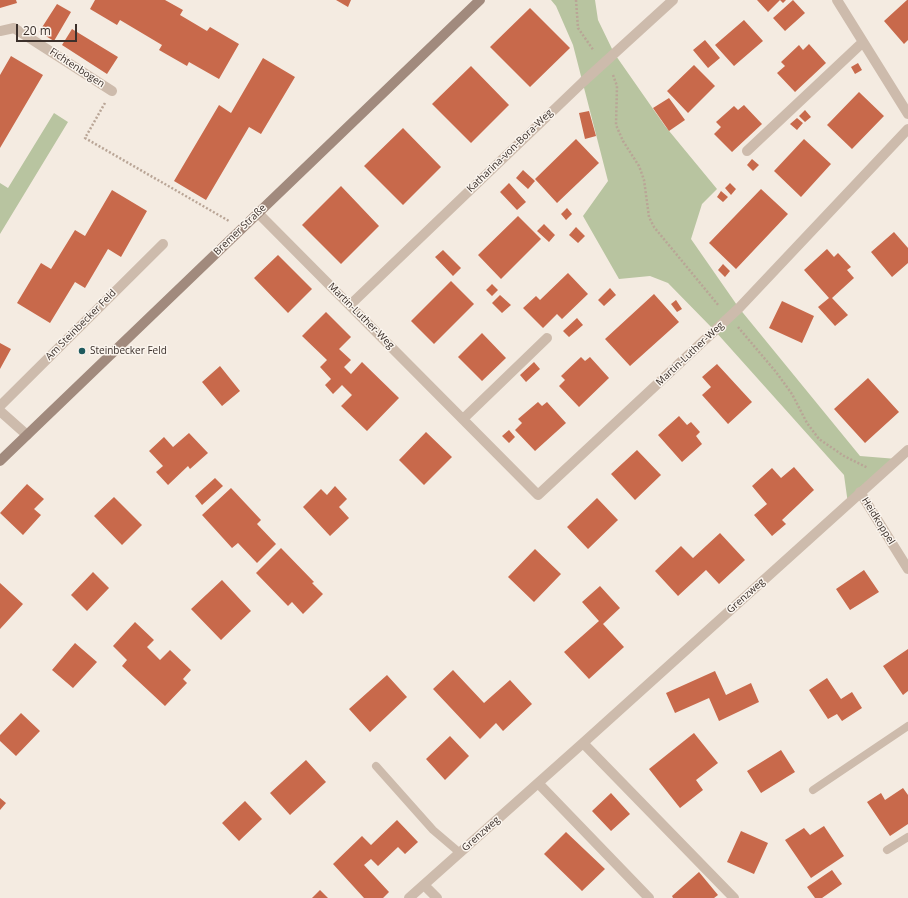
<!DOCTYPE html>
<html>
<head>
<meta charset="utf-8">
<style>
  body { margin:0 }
  #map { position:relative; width:908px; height:898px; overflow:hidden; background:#f4ebe1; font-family:"Open Sans",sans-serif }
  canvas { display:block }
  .scale { position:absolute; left:16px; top:24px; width:61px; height:18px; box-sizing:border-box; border:2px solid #3b302b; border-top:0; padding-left:5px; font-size:12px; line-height:14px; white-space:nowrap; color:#3b302b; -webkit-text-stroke:3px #fbf5ee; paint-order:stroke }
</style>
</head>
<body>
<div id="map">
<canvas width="908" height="898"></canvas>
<div class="scale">20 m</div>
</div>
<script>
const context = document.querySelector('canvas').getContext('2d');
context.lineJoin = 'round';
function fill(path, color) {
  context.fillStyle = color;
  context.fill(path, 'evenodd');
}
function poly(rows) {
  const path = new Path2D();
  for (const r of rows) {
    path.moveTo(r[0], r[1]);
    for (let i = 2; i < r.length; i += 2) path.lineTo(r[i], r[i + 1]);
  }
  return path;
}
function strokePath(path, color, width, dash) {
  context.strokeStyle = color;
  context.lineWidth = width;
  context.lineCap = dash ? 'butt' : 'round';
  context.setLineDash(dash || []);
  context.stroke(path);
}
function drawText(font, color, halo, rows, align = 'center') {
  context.font = font + ' "Open Sans",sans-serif';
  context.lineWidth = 3;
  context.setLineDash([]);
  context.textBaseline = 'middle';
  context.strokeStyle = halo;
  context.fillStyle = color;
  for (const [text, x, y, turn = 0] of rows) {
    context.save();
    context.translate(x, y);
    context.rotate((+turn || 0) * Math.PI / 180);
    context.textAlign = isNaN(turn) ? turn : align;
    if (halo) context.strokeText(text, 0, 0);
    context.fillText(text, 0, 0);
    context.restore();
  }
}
const green = poly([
  [551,0,595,0,598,20,614,53,665,126,717,189,702,204,691,239,739,308,860,456,897,459,848,504,844,475,715,331,668,283,650,276,619,279,583,216,608,181,573,45,556,6],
  [54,113,68,122,0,234,0,183,8,188]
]);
const building = poly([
  [0,0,16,0,17,3,0,8],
  [95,0,165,0,183,10,180,15,207,31,210,27,239,44,219,79,189,62,187,66,159,50,162,45,120,20,117,25,90,9],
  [336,0,351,0,348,7],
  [757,0,786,0,783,3,780,0,768,12],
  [793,0,805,13,785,31,773,18],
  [907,0,908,0,908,40,904,44,884,21],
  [57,4,71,12,54,41,39,32],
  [530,8,570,48,530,87,490,47],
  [744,20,763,41,734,66,715,45],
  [72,29,118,57,107,74,62,45],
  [705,40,720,58,708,68,693,50],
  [809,44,826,63,795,92,777,73,785,66,781,62,799,45,803,50],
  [11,56,43,75,0,148,0,75],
  [263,58,295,77,261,134,249,127,206,200,174,181,219,105,231,113],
  [858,63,862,70,855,74,851,67],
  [694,65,715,86,688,113,667,91],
  [471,66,509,105,471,143,432,104],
  [859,92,884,116,852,149,827,125],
  [669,98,685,120,669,131,653,108],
  [744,105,762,124,732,152,714,134,721,127,716,122,734,106,738,110],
  [805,110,811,117,805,122,799,116],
  [589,111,596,136,585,139,579,113],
  [797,118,803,123,797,130,790,124],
  [403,128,441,167,403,205,364,166],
  [576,139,599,163,557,203,535,179],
  [804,139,831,164,801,197,774,171],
  [752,159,759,165,753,171,747,165],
  [523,170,535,181,528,189,516,178],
  [509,183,526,202,517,210,500,192],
  [730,183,736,189,731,195,725,188],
  [341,186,379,226,341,264,302,225],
  [761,189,788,214,736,269,709,243],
  [112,190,147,211,121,257,108,249,85,288,75,282,50,323,17,303,41,263,51,269,75,230,85,236],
  [721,191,728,197,723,202,717,197],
  [567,208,572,214,566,220,561,214],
  [518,216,541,239,501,279,478,255],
  [544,224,555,235,549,242,537,231],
  [576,227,585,236,578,243,569,235],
  [894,232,908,248,908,263,892,277,871,252],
  [827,249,834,257,838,253,851,267,847,270,854,278,832,298,848,315,835,326,818,307,829,298,804,270],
  [443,250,461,268,453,276,435,257],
  [278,255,312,289,288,313,254,278],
  [723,264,730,271,725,277,718,270],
  [568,273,588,294,562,319,557,314,543,328,523,308,536,296,540,300],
  [451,281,474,304,434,344,411,321],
  [492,284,498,290,492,296,486,290],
  [610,288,616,295,604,306,598,300],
  [654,294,679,322,630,366,605,339],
  [500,295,511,305,502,313,492,303],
  [676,300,682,309,677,312,671,304],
  [782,301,814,316,802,343,769,328],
  [326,312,351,337,339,349,351,360,344,367,351,374,362,362,399,398,367,431,341,406,352,395,342,385,333,394,325,385,331,379,320,367,327,360,302,336],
  [577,318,583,325,569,337,563,331],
  [482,333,506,358,482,381,458,357],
  [0,343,11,349,0,369],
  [581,357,585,361,590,357,609,378,579,407,559,386,565,380,561,376],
  [534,362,540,369,526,382,520,375],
  [717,364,752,402,728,424,702,395,711,387,702,377],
  [220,366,240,391,222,406,202,382],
  [868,378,899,412,865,443,834,409],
  [538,402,542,406,547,402,566,423,535,451,515,430,522,423,518,419],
  [679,416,687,425,691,422,700,432,696,436,702,444,682,462,658,435],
  [509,430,515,437,509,443,502,436],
  [426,432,452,457,424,485,399,460],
  [189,433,208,453,190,469,188,466,168,485,156,472,163,466,149,451,164,437,173,447],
  [637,450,661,475,635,500,611,474],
  [794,467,814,490,782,520,786,524,772,536,754,515,767,504,752,486,772,468,781,478],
  [215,478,223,486,202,505,195,496],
  [27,484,44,499,34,509,41,515,23,535,0,513],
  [335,486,347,499,339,507,349,518,330,536,303,507,321,489,327,495],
  [231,488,261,520,257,524,276,544,257,563,238,543,232,548,202,515],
  [114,497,142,525,122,545,94,516],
  [597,498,618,520,588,549,567,527],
  [720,533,745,560,719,584,706,570,678,596,655,571,681,546,693,558],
  [281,548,314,582,312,583,323,594,303,614,292,602,288,606,256,573],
  [535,549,561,574,534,602,508,577],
  [864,570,879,592,850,610,836,589],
  [93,572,109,588,87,611,71,595],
  [222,580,251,611,221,640,191,609],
  [0,583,23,604,0,629],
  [600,586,620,608,603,624,624,647,589,679,564,652,599,621,582,602],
  [135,622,154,640,147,647,160,660,170,650,191,670,183,679,187,683,165,706,122,666,127,660,113,646],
  [75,643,97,662,73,688,52,670],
  [908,649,908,691,903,695,883,666],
  [453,670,484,703,510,680,532,704,503,731,496,723,480,739,433,689],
  [715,671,726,695,751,683,759,702,719,721,709,698,675,713,666,693],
  [387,675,407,697,370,732,349,709],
  [827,678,841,699,852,692,862,708,842,721,837,714,828,719,809,690],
  [21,713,40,731,16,756,0,741,0,735],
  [694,733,718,763,696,780,703,790,680,808,649,769],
  [450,736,469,756,445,780,426,759],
  [781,750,795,772,761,793,747,771],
  [306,760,326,782,290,815,270,793],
  [903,788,908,795,908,824,890,836,867,802,881,793,885,800],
  [611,793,630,814,611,831,592,811],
  [0,798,6,803,0,810],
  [245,801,262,819,239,841,222,823],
  [397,820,418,842,405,854,398,847,378,866,371,859,364,865,389,892,383,898,364,898,333,864,362,836,371,845],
  [824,826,844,856,811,878,785,840,804,828,810,835],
  [741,831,768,843,754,874,727,862],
  [566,832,605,869,582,891,544,854],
  [832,870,842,884,822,898,815,898,807,887],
  [699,872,718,895,714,898,673,898,672,896],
  [320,890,328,898,312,898]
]);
const path = poly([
  [576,0,578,28,594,51],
  [613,75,617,86,616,125,623,141,639,166,644,180,649,217,654,227,719,306],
  [105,103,85,138,229,221],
  [738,327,776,372,792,394,807,423,819,439,844,456,868,468]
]);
const lane = poly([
  [376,766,433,830,460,853],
  [813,790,908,726],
  [887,850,908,837]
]);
const street = poly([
  [837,0,908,114],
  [0,31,14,28,112,91],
  [747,151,863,42],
  [258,213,538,495,739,308,908,129],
  [350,305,583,82,673,0],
  [0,406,163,244],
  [0,411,27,435],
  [463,419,547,338],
  [860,492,908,569],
  [583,743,734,898],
  [538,783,649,898],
  [424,885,437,898],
  [409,898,583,743,908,450]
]);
const secondary = poly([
  [0,461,480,0]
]);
const markers = [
  [82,351,4,"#1f5a5e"]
];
const streetNames = [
  ["Fichtenbogen",77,68,33],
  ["Katharina-von-Bora-Weg",510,151,-44],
  ["Bremer Straße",240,230,-44],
  ["Martin-Luther-Weg",361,316,45],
  ["Am Steinbecker Feld",81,325,-45],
  ["Martin-Luther-Weg",690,354,-43],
  ["Heidkoppel",878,521,58],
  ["Grenzweg",746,596,-42],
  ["Grenzweg",481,834,-42]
];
const poiNames = [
  ["Steinbecker Feld",90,351]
];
fill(green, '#b8c4a0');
fill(building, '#c8694b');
strokePath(path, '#b9a596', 2.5, [2, 2]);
strokePath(lane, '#cdbbac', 8);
strokePath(street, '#cdbbac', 10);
strokePath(secondary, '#a18a7d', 10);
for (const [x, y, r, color] of markers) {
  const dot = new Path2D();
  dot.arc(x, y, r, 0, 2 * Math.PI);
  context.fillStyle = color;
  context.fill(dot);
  strokePath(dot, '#fbf5ee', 1.5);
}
drawText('10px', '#3b302b', '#fbf5ee', streetNames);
drawText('10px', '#3b302b', '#fbf5ee', poiNames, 'left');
</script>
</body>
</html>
